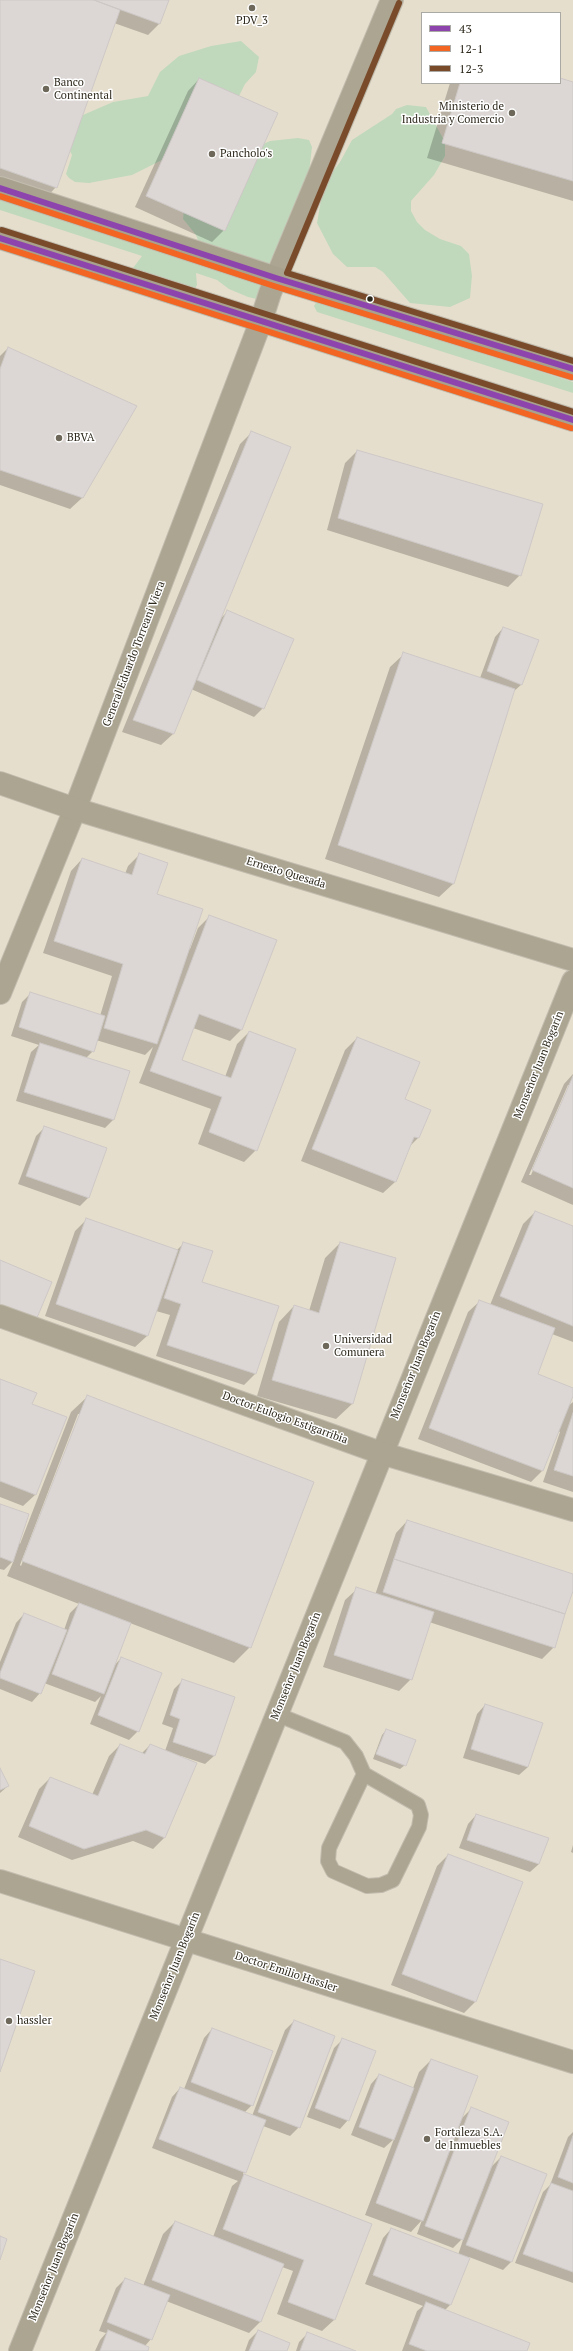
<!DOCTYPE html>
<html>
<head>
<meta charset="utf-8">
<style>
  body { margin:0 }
  #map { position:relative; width:573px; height:2351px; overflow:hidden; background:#e6decc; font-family:"PT Serif",serif }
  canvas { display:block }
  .legend { position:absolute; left:421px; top:12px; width:140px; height:72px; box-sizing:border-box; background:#fff; border:1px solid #aba9a4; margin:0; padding:5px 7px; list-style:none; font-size:12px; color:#2d281c }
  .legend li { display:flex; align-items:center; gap:8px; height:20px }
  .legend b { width:20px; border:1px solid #aba9a4 }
</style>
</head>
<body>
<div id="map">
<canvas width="573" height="2351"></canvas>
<ul class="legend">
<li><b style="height:5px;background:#8e44ad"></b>43</li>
<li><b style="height:5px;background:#f26522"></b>12-1</li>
<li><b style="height:5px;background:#7a4b2a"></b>12-3</li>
</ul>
</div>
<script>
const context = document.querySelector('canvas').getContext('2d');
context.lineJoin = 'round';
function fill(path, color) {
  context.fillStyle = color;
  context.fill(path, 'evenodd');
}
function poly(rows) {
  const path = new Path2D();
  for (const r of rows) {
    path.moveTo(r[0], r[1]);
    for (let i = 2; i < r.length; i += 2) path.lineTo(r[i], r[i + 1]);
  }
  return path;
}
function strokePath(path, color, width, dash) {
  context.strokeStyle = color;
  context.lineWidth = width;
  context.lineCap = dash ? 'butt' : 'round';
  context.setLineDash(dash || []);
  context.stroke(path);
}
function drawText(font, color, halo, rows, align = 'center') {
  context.font = font + ' "PT Serif",serif';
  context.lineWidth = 3;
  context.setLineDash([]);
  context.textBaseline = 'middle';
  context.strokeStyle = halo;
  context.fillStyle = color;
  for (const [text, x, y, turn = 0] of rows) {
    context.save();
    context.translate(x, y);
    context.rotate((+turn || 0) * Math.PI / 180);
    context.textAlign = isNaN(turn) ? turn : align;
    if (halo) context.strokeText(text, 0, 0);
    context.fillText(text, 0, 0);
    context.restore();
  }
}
const green = poly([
  [241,41,259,57,256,72,245,84,237,100,162,160,132,175,89,183,75,182,69,178,66,174,72,155,70,151,79,119,83,115,113,102,148,96,160,72,179,56,211,46],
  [407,105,426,107,445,142,445,156,434,175,411,201,411,211,417,222,425,230,440,239,461,246,469,254,472,276,470,298,450,307,410,303,383,272,375,267,347,267,333,254,317,223,322,194,331,174,340,162,352,140,392,114,396,109],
  [298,138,309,140,312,147,300,251,294,256,289,277,278,304,248,297,229,289,217,280,196,273,197,285,193,292,134,276,133,268,142,256,0,210,0,198,201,248,196,235,183,219,184,209,263,144,270,141],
  [317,301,573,382,573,393,317,312,314,306]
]);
const shadow = poly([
  [0,0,168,0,160,23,148,35,114,23,56,187,43,201,0,186],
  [199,79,224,230,212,242,135,207,188,91],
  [560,79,573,83,573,201,427,158,450,83,560,83],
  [8,348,136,407,82,498,70,509,0,485,0,356],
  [252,432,220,619,227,612,263,708,254,717,191,689,173,734,161,745,122,732,240,444],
  [357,451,520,575,508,587,327,530,345,463],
  [503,628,522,684,512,693,453,884,439,897,325,859,390,667,404,654,480,678,495,637],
  [140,854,156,894,188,948,190,949,198,928,210,916,241,1030,230,1041,193,1028,181,1061,225,1077,237,1044,249,1032,256,1150,244,1162,198,1144,211,1109,139,1083,153,1047,145,1055,96,1040,93,1051,86,1058,129,1071,113,1120,105,1128,16,1101,31,1052,39,1045,11,1036,22,1002,31,993,100,1016,112,976,43,953,71,871,82,859,125,874,128,866],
  [357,1038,404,1100,418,1138,409,1147,395,1182,383,1193,301,1161,345,1050],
  [573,1074,573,1205,521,1182,564,1084],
  [568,1085,570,1085,531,1175,529,1175],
  [45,1127,106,1149,88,1198,80,1206,18,1184,36,1136],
  [535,1212,573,1227,573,1342,552,1334,536,1375,573,1389,567,1407,573,1402,573,1492,543,1482,560,1432,558,1431,542,1471,531,1482,418,1439,468,1312,480,1301,490,1305,523,1224],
  [87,1219,176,1251,184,1243,201,1282,255,1374,244,1385,156,1356,170,1315,156,1311,147,1336,135,1347,45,1316,75,1231],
  [340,1243,352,1404,336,1419,257,1396,279,1322,294,1306,309,1311,325,1258],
  [0,1380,31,1404,65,1418,35,1495,23,1506,0,1497],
  [87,1397,250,1647,234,1663,130,1623,114,1666,121,1658,138,1731,129,1740,90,1724,101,1696,95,1702,44,1683,40,1693,32,1702,0,1689,0,1662,16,1623,24,1614,64,1630,70,1613,79,1604,7,1576,14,1560,4,1570,0,1569,0,1505,20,1544,71,1412],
  [78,1414,80,1414,21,1566,20,1565],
  [407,1521,573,1575,573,1588,554,1647,542,1659,429,1622,411,1679,399,1691,323,1667,345,1600,357,1589,375,1595,396,1533],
  [183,1680,234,1698,214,1756,205,1764,181,1756,165,1837,153,1849,133,1841,72,1860,18,1837,39,1789,50,1778,92,1795,109,1756,120,1745,141,1754,150,1745,165,1751,173,1728,162,1724,174,1689],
  [485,1705,528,1767,519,1775,463,1758,477,1714],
  [386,1730,405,1765,400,1769,373,1759,382,1735],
  [0,1771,8,1786,0,1793],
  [476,1815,539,1864,530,1872,459,1848,468,1824],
  [573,1845,573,1853,571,1852],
  [448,1855,475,2002,464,2013,391,1985,437,1866],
  [294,2021,299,2127,290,2136,263,2126,243,2174,371,2224,334,2320,322,2331,277,2314,293,2271,282,2267,261,2321,249,2333,166,2301,151,2339,145,2346,147,2351,95,2351,100,2340,106,2333,99,2331,116,2288,125,2279,143,2286,163,2234,175,2222,213,2237,232,2186,238,2181,152,2148,172,2097,180,2088,184,2089,204,2038,212,2029,252,2105,244,2113,252,2116,285,2030],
  [343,2039,348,2120,340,2129,307,2117,334,2048],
  [431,2060,461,2119,472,2108,490,2168,501,2157,546,2174,511,2262,503,2270,469,2257,450,2305,445,2310,526,2351,402,2351,417,2311,423,2306,365,2284,383,2238,391,2229,458,2255,464,2237,453,2248,417,2234,422,2220,411,2232,365,2215,394,2139,384,2148,351,2135,371,2084,379,2075,413,2088,419,2072],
  [573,2132,573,2283,515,2263,543,2192,550,2185,568,2137],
  [258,2331,286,2351,245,2351,249,2340],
  [308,2333,353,2351,296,2351,299,2342]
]);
const building = poly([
  [0,0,94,0,120,10,57,188,0,168,0,0],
  [94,0,169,0,160,24,94,0],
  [199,78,278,113,225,231,146,196,199,78],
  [560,78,573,82,573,181,442,143,460,83,560,83,560,78],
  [8,347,137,406,83,498,0,470,0,369,8,347],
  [251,431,291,447,174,734,133,720,251,431],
  [357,450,543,504,521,576,338,518,357,450],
  [227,610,294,639,264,709,197,680,227,610],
  [503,627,539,640,522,685,487,671,503,627],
  [403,652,515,689,454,884,338,845,403,652],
  [139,853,168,863,157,894,203,909,157,1044,104,1028,123,964,54,941,82,858,132,875,139,853],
  [209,915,277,940,242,1030,199,1014,182,1060,231,1078,249,1031,296,1049,257,1151,209,1132,222,1097,150,1071,209,915],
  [30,992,105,1016,94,1052,19,1027,30,992],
  [357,1037,420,1062,405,1099,431,1110,419,1138,414,1137,396,1182,312,1149,357,1037],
  [40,1043,130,1071,114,1120,24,1092,40,1043],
  [573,1076,573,1188,532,1170,573,1076],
  [44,1126,107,1148,89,1198,26,1176,44,1126],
  [535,1211,573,1226,573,1326,500,1296,535,1211],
  [86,1218,178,1250,148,1336,56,1304,86,1218],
  [183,1242,213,1251,202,1282,279,1306,256,1374,167,1345,181,1304,164,1298,183,1242],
  [340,1242,396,1258,353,1404,272,1380,294,1305,319,1313,340,1242],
  [0,1260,52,1282,34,1325,0,1310,0,1260],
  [479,1300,555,1328,538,1374,573,1388,573,1396,543,1471,429,1428,479,1300],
  [0,1379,37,1393,32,1404,67,1417,36,1495,0,1481,0,1379],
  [87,1395,314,1482,251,1648,22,1561,87,1395],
  [573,1413,573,1476,554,1470,573,1413],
  [0,1504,29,1514,13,1562,0,1557,0,1504],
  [407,1520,573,1574,573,1591,565,1614,394,1559,407,1520],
  [394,1559,565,1614,555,1648,383,1592,394,1559],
  [356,1587,434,1612,412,1680,334,1655,356,1587],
  [79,1603,131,1623,104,1694,52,1674,79,1603],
  [24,1613,67,1630,41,1694,0,1678,0,1673,24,1613],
  [121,1657,162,1673,139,1732,98,1715,121,1657],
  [182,1679,235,1697,215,1756,173,1742,180,1719,170,1715,182,1679],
  [485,1704,543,1723,528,1767,471,1749,485,1704],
  [386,1729,416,1740,406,1766,376,1754,386,1729],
  [120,1744,145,1754,150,1744,197,1763,165,1838,146,1830,84,1849,29,1826,50,1777,98,1796,120,1744],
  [0,1768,9,1786,0,1790,0,1768],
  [476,1814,549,1838,539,1864,467,1840,476,1814],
  [448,1854,523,1882,476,2002,402,1974,448,1854],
  [0,1959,35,1971,0,2072,0,1959],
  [294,2020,335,2036,300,2128,258,2112,294,2020],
  [212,2028,273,2051,253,2106,191,2082,212,2028],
  [342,2038,376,2051,349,2121,315,2108,342,2038],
  [431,2059,478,2076,423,2221,376,2203,431,2059],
  [379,2074,414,2088,394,2140,359,2127,379,2074],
  [180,2087,266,2120,246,2173,159,2139,180,2087],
  [471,2107,509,2122,463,2240,425,2226,471,2107],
  [573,2136,573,2183,558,2177,573,2136],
  [501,2156,547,2174,512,2262,466,2245,501,2156],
  [244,2174,372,2224,335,2320,288,2302,304,2260,223,2229,244,2174],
  [551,2183,573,2191,573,2272,523,2254,551,2183],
  [175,2221,284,2264,261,2322,152,2280,175,2221],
  [391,2228,470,2258,451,2305,373,2275,391,2228],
  [0,2236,7,2239,0,2260,0,2236],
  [125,2278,170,2295,152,2340,107,2322,125,2278],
  [426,2302,530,2343,527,2351,427,2351,409,2344,426,2302],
  [108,2330,149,2347,148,2351,100,2351,108,2330],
  [258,2330,290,2343,287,2351,249,2351,258,2330],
  [307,2332,356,2351,300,2351,307,2332]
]);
const service = poly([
  [276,1714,345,1742,356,1756,364,1774,418,1805,421,1815,419,1827,393,1880,381,1885,367,1886,333,1871,328,1861,329,1848,364,1774]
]);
const minor = poly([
  [0,993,75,809,261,321,270,293,392,0],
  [0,1881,573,2062],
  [20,2351,573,981]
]);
const tertiary = poly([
  [0,783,75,809,573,960],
  [0,1316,381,1453,573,1510]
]);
const trunk = poly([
  [0,188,276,278,573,369],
  [0,238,573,420]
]);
const bus1 = poly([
  [0,188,276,278,573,369],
  [0,238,573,420]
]);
const bus2 = poly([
  [0,196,274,286,571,377],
  [0,246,571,428]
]);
const bus3 = poly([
  [399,3,287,273,573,361],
  [2,230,573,412]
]);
const markers = [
  [252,8,4,"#6e685a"],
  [46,89,4,"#6e685a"],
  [512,113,4,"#6e685a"],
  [212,154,4,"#6e685a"],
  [370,299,3.5,"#2d281c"],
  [59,438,4,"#6e685a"],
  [326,1346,4,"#6e685a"],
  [9,2021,4,"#6e685a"],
  [427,2139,4,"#6e685a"]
];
const poiNames = [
  ["PDV_3",252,21,"center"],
  ["Banco",54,83],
  ["Continental",54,96],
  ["Ministerio de",504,107,"right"],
  ["Industria y Comercio",504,120,"right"],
  ["Pancholo's",220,154],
  ["BBVA",67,438],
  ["Universidad",334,1340],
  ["Comunera",334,1353],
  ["hassler",17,2021],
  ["Fortaleza S.A.",435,2133],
  ["de Inmuebles",435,2146]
];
const streetNames = [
  ["General Eduardo Torreani Viera",134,654,-69],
  ["Ernesto Quesada",286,873,17],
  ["Monseñor Juan Bogarín",539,1065,-68],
  ["Monseñor Juan Bogarín",416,1365,-68],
  ["Doctor Eulogio Estigarribia",285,1418,20],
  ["Monseñor Juan Bogarín",296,1666,-68],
  ["Monseñor Juan Bogarín",175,1966,-68],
  ["Doctor Emilio Hassler",286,1972,18],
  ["Monseñor Juan Bogarín",54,2267,-68]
];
fill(green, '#c0d9bc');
fill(shadow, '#0003');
fill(building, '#dcd7d5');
strokePath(building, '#cdc8c6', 1);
strokePath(service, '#c2bcaf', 16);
strokePath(minor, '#c2bcaf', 24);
strokePath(tertiary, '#c2bcaf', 24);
strokePath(trunk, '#c2bcaf', 24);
strokePath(service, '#aba591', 14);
strokePath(minor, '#aba591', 22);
strokePath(tertiary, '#aba591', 22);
strokePath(trunk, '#a8a18e', 22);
strokePath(bus1, '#8e44ad', 6);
strokePath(bus2, '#f26522', 6);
strokePath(bus3, '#7a4b2a', 6);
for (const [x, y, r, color] of markers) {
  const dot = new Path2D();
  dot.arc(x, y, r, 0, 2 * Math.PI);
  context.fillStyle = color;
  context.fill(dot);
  strokePath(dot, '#fff', 1.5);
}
drawText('11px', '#2d281c', '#fff', poiNames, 'left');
drawText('11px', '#2d281c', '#fff', streetNames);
</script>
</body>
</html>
